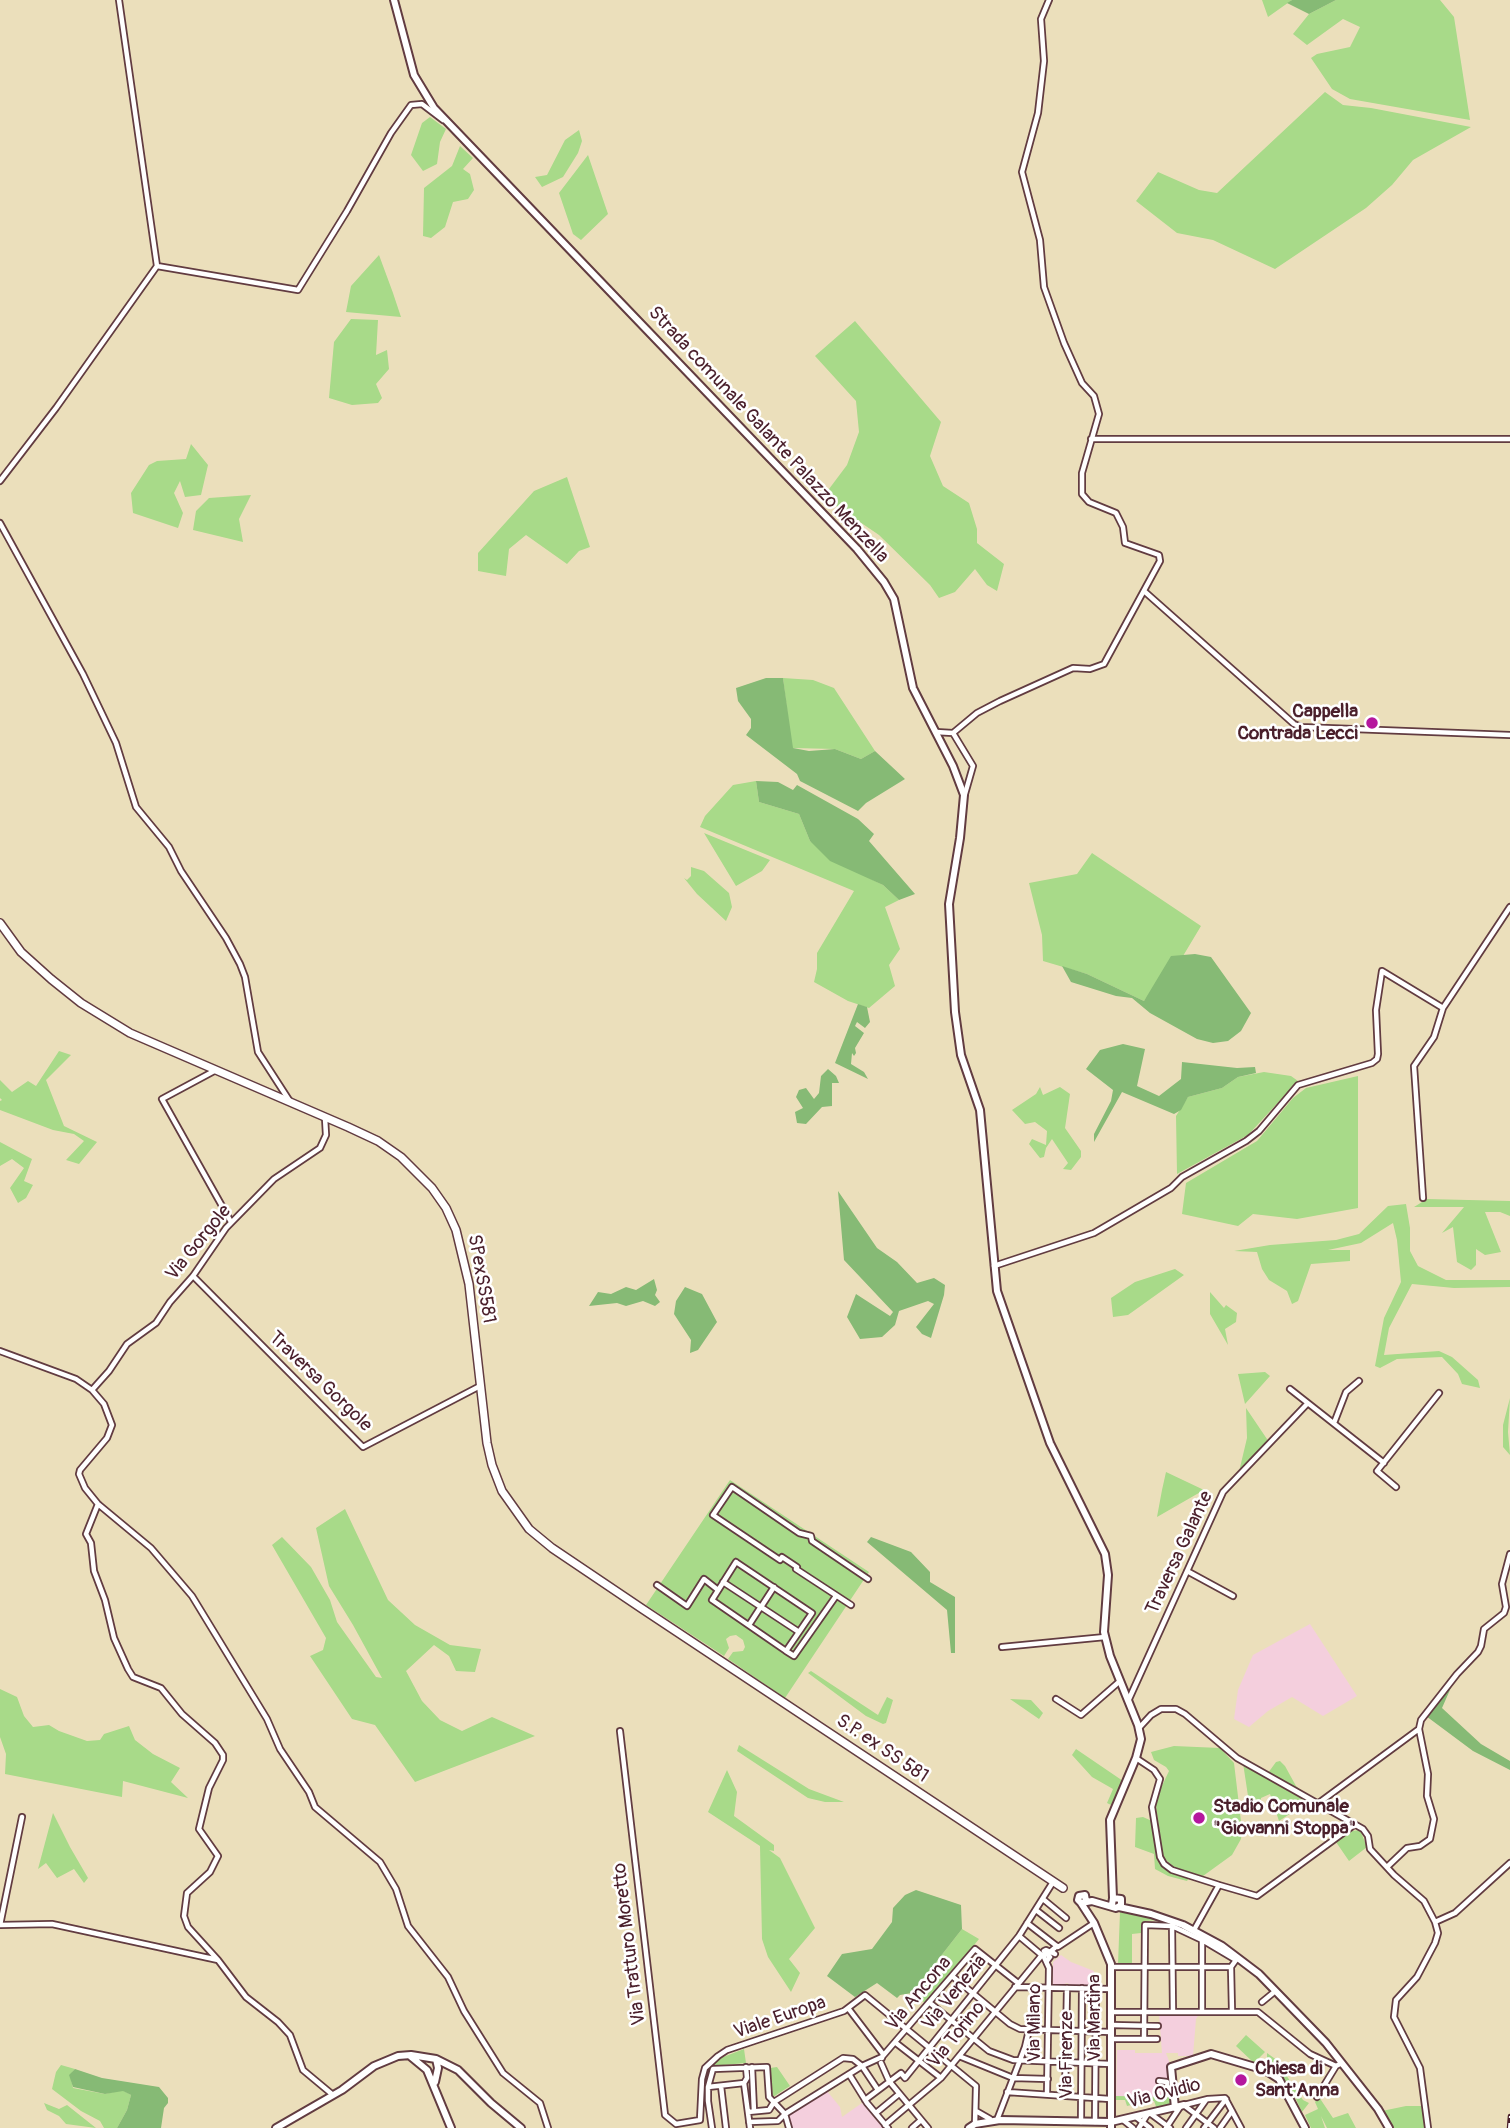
<!DOCTYPE html>
<html>
<head>
<meta charset="utf-8">
<style>
  body { margin:0 }
  canvas { display:block; background:#ebdfbb }
</style>
</head>
<body>
<canvas width="1510" height="2128"></canvas>
<script>
const context = document.querySelector('canvas').getContext('2d');
context.lineJoin = 'round';
function fill(path, color) {
  context.fillStyle = color;
  context.fill(path, 'evenodd');
}
function poly(rows) {
  const path = new Path2D();
  for (const r of rows) {
    path.moveTo(r[0], r[1]);
    for (let i = 2; i < r.length; i += 2) path.lineTo(r[i], r[i + 1]);
  }
  return path;
}
function strokePath(path, color, width, dash) {
  context.strokeStyle = color;
  context.lineWidth = width;
  context.lineCap = dash ? 'butt' : 'round';
  context.setLineDash(dash || []);
  context.stroke(path);
}
function drawText(font, color, halo, rows, align = 'center') {
  context.font = font + ' Pangolin,sans-serif';
  context.lineWidth = 5;
  context.setLineDash([]);
  context.textBaseline = 'middle';
  context.strokeStyle = halo;
  context.fillStyle = color;
  for (const [text, x, y, turn = 0] of rows) {
    context.save();
    context.translate(x, y);
    context.rotate((+turn || 0) * Math.PI / 180);
    context.textAlign = isNaN(turn) ? turn : align;
    if (halo) context.strokeText(text, 0, 0);
    context.fillText(text, 0, 0);
    context.restore();
  }
}
const built = poly([
  [1310,1624,1357,1696,1323,1716,1292,1697,1268,1711,1249,1727,1234,1719,1238,1690,1253,1655],
  [1061,1955,1071,1962,1094,1971,1095,1985,1071,1985,1067,1983,1062,1985,1053,1985,1053,1962],
  [1159,2014,1199,2014,1196,2019,1193,2056,1178,2056,1178,2053,1166,2053,1169,2061,1170,2104,1149,2101,1127,2106,1125,2100,1116,2100,1117,2050,1135,2050,1135,2053,1162,2053],
  [827,2091,840,2107,842,2117,862,2103,883,2128,790,2128,789,2115]
]);
const green = poly([
  [1262,0,1292,0,1268,17],
  [1336,0,1440,0,1454,17,1470,120,1350,99,1332,89,1311,58,1317,54,1350,47,1360,27,1343,19,1307,45,1293,34,1309,14],
  [1325,92,1343,105,1371,108,1471,127,1413,160,1392,185,1366,208,1275,269,1213,240,1177,233,1136,201,1158,172,1199,190,1217,193],
  [430,117,446,129,440,142,437,164,423,171,411,155,422,123],
  [579,130,582,141,578,153,563,177,542,187,535,177,547,175,565,140],
  [460,146,473,158,463,169,470,174,474,190,468,199,453,202,445,227,431,238,423,236,424,188,452,166],
  [588,155,608,214,581,240,573,234,559,193],
  [379,255,393,293,401,317,346,312,351,286],
  [351,319,378,320,376,355,387,350,389,369,376,384,382,398,378,403,352,405,329,398,334,342],
  [855,321,941,422,930,456,943,486,969,503,977,529,977,543,1004,564,997,591,987,585,975,569,955,592,939,598,930,585,879,535,823,497,847,465,859,432,856,401,815,356],
  [191,444,208,465,201,495,185,497,180,481,174,493,183,513,178,528,133,513,131,493,149,465,157,461,186,459],
  [567,477,590,547,579,551,567,564,526,535,509,549,506,576,478,571,478,553,534,491],
  [251,495,239,519,243,542,193,530,196,511,209,498],
  [783,678,813,680,834,688,875,751,861,759,835,749,792,748],
  [756,781,759,802,799,814,810,841,857,872,883,885,899,900,885,907,900,949,889,965,895,986,869,1008,848,1001,814,982,817,969,817,953,854,891,700,827,705,816,733,785],
  [704,833,770,860,762,871,736,886],
  [1092,853,1201,926,1183,956,1178,957,1144,1001,1087,974,1043,961,1042,935,1029,883,1077,874],
  [691,867,704,871,729,893,732,907,726,921,697,894,684,878,687,880,691,876],
  [59,1051,71,1055,46,1080,64,1126,97,1142,79,1164,66,1160,84,1141,74,1134,53,1130,0,1110,0,1101,2,1100,0,1098,0,1080,12,1092,28,1081,36,1086],
  [1264,1072,1291,1076,1298,1081,1248,1135,1177,1174,1176,1116,1188,1097,1222,1088,1238,1077],
  [1358,1076,1358,1208,1297,1219,1253,1214,1238,1226,1182,1214,1186,1183,1257,1141,1293,1098,1306,1088],
  [1040,1087,1043,1095,1060,1087,1070,1094,1065,1128,1081,1151,1081,1157,1071,1170,1063,1169,1068,1163,1052,1139,1046,1148,1044,1157,1040,1158,1029,1144,1032,1139,1046,1145,1047,1131,1035,1122,1025,1124,1012,1110,1036,1094],
  [0,1142,32,1159,24,1181,33,1185,26,1198,18,1203,10,1188,24,1168,12,1159,0,1166],
  [1427,1199,1510,1201,1510,1216,1500,1212,1485,1212,1501,1252,1485,1255,1476,1249,1476,1265,1471,1270,1457,1262,1453,1227,1442,1233,1464,1207,1414,1207],
  [1406,1204,1410,1228,1410,1251,1418,1266,1446,1280,1510,1280,1510,1287,1454,1288,1412,1284,1389,1328,1384,1355,1439,1351,1452,1357,1478,1380,1480,1388,1462,1384,1458,1374,1442,1357,1397,1359,1380,1368,1375,1366,1384,1318,1401,1282,1397,1240,1393,1223,1361,1243,1328,1250,1350,1250,1350,1261,1311,1264,1298,1301,1292,1304,1287,1291,1269,1280,1262,1269,1257,1252,1234,1251,1270,1245,1336,1240,1359,1234,1388,1206],
  [1175,1269,1184,1275,1128,1315,1113,1317,1111,1298,1135,1282],
  [1210,1292,1224,1308,1226,1305,1237,1313,1236,1322,1225,1329,1228,1345,1210,1314],
  [1265,1372,1270,1376,1245,1404,1238,1374],
  [1510,1398,1508,1432,1510,1455,1503,1447,1503,1425],
  [1246,1408,1269,1442,1238,1476,1247,1438],
  [1166,1472,1204,1490,1157,1517,1162,1490],
  [730,1480,869,1572,785,1698,728,1659,733,1652,743,1651,745,1647,743,1640,736,1635,730,1636,726,1639,729,1648,724,1656,646,1605],
  [345,1509,388,1600,415,1625,450,1645,481,1649,475,1672,456,1671,449,1656,434,1645,406,1671,422,1701,440,1720,462,1731,492,1717,535,1736,415,1782,375,1725,352,1719,310,1656,323,1650,326,1638,272,1545,282,1537,311,1567,330,1600,337,1622,376,1677,382,1678,353,1625,329,1586,316,1528],
  [811,1671,878,1715,887,1697,893,1700,886,1723,883,1724,866,1716,808,1673],
  [0,1689,17,1697,24,1716,33,1727,49,1725,59,1731,87,1741,100,1740,104,1734,129,1726,135,1740,153,1754,180,1768,171,1782,188,1798,123,1781,122,1797,5,1774,6,1754,0,1737],
  [1010,1699,1031,1700,1043,1713,1039,1719],
  [739,1745,809,1789,844,1802,825,1802,808,1798,737,1751],
  [1174,1746,1220,1748,1234,1763,1242,1830,1241,1839,1232,1855,1203,1876,1175,1868,1163,1857,1156,1806,1160,1790,1169,1771,1166,1767,1154,1760,1151,1752],
  [1076,1749,1123,1781,1111,1805,1107,1803,1113,1789,1092,1777,1072,1755],
  [1280,1761,1285,1766,1296,1786,1308,1797,1268,1773,1276,1762],
  [1243,1763,1308,1802,1279,1821,1270,1794,1261,1798,1261,1806,1250,1809],
  [727,1770,737,1792,734,1816,774,1845,774,1851,769,1850,780,1858,815,1928,789,1959,800,1973,791,1992,768,1957,762,1939,760,1846,708,1812],
  [53,1813,70,1847,88,1878,84,1883,74,1869,57,1878,46,1863,38,1869],
  [1143,1817,1152,1821,1156,1855,1159,1862,1165,1869,1189,1878,1187,1881,1168,1876,1155,1869,1154,1854,1135,1847,1136,1818],
  [1360,1830,1367,1847,1349,1861,1336,1842,1352,1831],
  [1120,1912,1159,1920,1144,1921,1141,1924,1141,1933,1132,1934,1132,1963,1118,1964],
  [962,1929,979,1939,926,2004,912,1993],
  [1246,2035,1265,2052,1254,2063,1236,2046],
  [744,2049,746,2063,712,2066,718,2059],
  [1267,2053,1285,2066,1284,2072,1303,2100,1309,2103,1302,2112,1289,2084,1267,2065],
  [61,2065,75,2069,70,2075,73,2088,105,2094,122,2090,131,2095,127,2110,117,2128,104,2128,100,2121,81,2111,52,2089,56,2072],
  [777,2067,790,2086,773,2097,770,2068],
  [1116,2096,1170,2097,1170,2104,1157,2109,1154,2101,1149,2101,1127,2106,1125,2100,1116,2100],
  [1319,2097,1333,2118,1348,2113,1356,2128,1327,2128,1321,2116,1325,2128,1311,2128,1305,2115,1318,2109,1315,2102],
  [44,2103,59,2109,67,2105,96,2128,66,2124,59,2116,47,2110],
  [1406,2106,1421,2106,1426,2128,1394,2128,1382,2111]
]);
const forest = poly([
  [1292,0,1336,0,1309,14,1287,3],
  [766,678,783,678,793,748,809,751,835,749,861,759,875,751,905,779,866,803,858,811,800,781,797,774,746,735,751,728,751,719,738,701,736,688],
  [756,781,778,782,793,790,797,785,858,819,874,834,869,841,915,894,899,900,883,885,830,861,810,841,799,814,759,802],
  [1195,954,1211,957,1251,1013,1241,1031,1228,1041,1213,1043,1197,1039,1150,1013,1132,998,1116,996,1071,982,1062,966,1087,974,1144,1001,1171,956],
  [858,1004,867,1007,870,1022,865,1028,857,1022,855,1026,864,1033,855,1048,856,1053,854,1056,852,1053,851,1064,864,1072,868,1079,835,1063],
  [1123,1044,1145,1049,1137,1086,1159,1096,1181,1079,1182,1062,1237,1068,1255,1067,1256,1073,1238,1077,1222,1088,1188,1097,1181,1110,1174,1114,1122,1092,1094,1142,1094,1134,1111,1101,1113,1090,1086,1069,1100,1050],
  [828,1069,836,1076,839,1083,832,1083,832,1106,822,1107,806,1124,797,1123,795,1112,803,1108,796,1097,799,1090,806,1088,814,1099,819,1093,821,1076],
  [838,1191,877,1248,897,1262,917,1283,934,1278,945,1285,944,1295,931,1338,922,1334,916,1327,934,1304,928,1301,899,1311,895,1325,882,1337,860,1339,847,1317,856,1294,890,1316,893,1312,844,1260],
  [654,1279,657,1290,655,1295,660,1302,655,1306,643,1301,626,1306,617,1303,589,1306,598,1292,611,1294,626,1287,636,1290],
  [685,1287,702,1294,717,1322,698,1350,690,1353,691,1340,674,1314,676,1301],
  [871,1537,911,1552,930,1572,930,1582,955,1597,955,1653,951,1653,947,1610,867,1542],
  [1453,1683,1442,1708,1481,1744,1510,1761,1510,1770,1473,1751,1426,1716],
  [916,1890,961,1905,962,1929,912,1993,900,1995,897,1998,877,1983,855,1997,827,1976,842,1954,872,1949,892,1922,893,1908,905,1895],
  [75,2069,102,2078,159,2087,168,2098,168,2103,164,2108,161,2128,117,2128,127,2110,131,2095,123,2091,105,2094,73,2087,69,2075]
]);
const street = poly([
  [119,0,157,266],
  [1091,439,1510,439],
  [0,481,56,408,157,266,298,290,347,211,391,133,411,105,422,104,443,120],
  [0,523,83,674,116,743,136,807,169,847,181,871,226,938,240,964,245,977,258,1052,289,1100],
  [1144,591,1294,724,1301,727,1510,735],
  [936,732,953,733],
  [965,794,973,766,953,733,977,713,1000,701,1073,668,1090,669,1104,664,1160,561,1159,555,1125,543,1123,527,1116,513,1089,502,1082,494,1082,473,1099,414,1094,396,1082,383,1064,343,1044,287,1040,240,1022,172,1038,113,1044,61,1041,19,1049,0],
  [216,1070,162,1099,231,1222],
  [1423,1198,1414,1066,1434,1037,1443,1008],
  [994,1266,1094,1233,1171,1188,1182,1177,1246,1141,1259,1131,1298,1085,1372,1063,1377,1059,1378,1054,1376,1010,1382,971,1443,1008,1510,907],
  [193,1276,363,1447,480,1386],
  [0,1351,76,1379,92,1390,104,1404,112,1425,107,1438,80,1470,79,1474,85,1488,98,1504,151,1548,192,1596,267,1719,280,1749,309,1792,315,1807,380,1862,396,1889,408,1926,448,1977,464,2011,503,2073,540,2103,548,2128],
  [1290,1389,1384,1463],
  [92,1390,109,1371,127,1344,156,1323,170,1302,193,1276,226,1228,274,1179,320,1148,326,1135,325,1118],
  [1334,1423,1346,1392,1359,1381],
  [1396,1487,1377,1471,1439,1393],
  [98,1504,86,1534,91,1543,94,1571,105,1600,114,1638,128,1669,133,1677,161,1688,182,1714,215,1743,223,1755,223,1760,209,1788,199,1829,218,1856,210,1872,187,1893,184,1916,188,1927,218,1960],
  [736,1562,812,1613,786,1651,712,1600,736,1562],
  [1187,1571,1233,1596],
  [723,1582,799,1632],
  [657,1585,687,1606,704,1579,718,1590],
  [851,1605,796,1569,797,1567,782,1557,780,1560,713,1515,732,1487,799,1533,811,1536,812,1541,868,1579],
  [761,1607,774,1587],
  [749,1625,760,1608],
  [1002,1647,1105,1637],
  [786,1651,794,1656,836,1596],
  [1056,1699,1081,1715,1120,1681],
  [1129,1699,1223,1492,1307,1404],
  [1139,1728,1151,1715,1161,1709,1176,1709,1185,1714,1237,1758,1363,1829,1368,1836,1370,1849,1394,1875,1424,1901,1435,1922,1438,1933,1435,1943,1417,1977,1396,2000,1394,2017,1420,2068,1428,2128],
  [620,1731,665,2115,676,2124,700,2120,702,2079,705,2068,718,2056,727,2050,844,2011,865,1995,976,2086,975,2124],
  [1136,1758,1154,1770,1160,1779,1152,1807,1160,1857,1164,1864,1172,1870,1219,1885,1257,1896,1354,1825],
  [1316,1805,1419,1729],
  [1387,1867,1407,1848,1420,1846,1430,1839,1434,1819,1427,1796,1428,1774,1419,1729,1421,1720,1457,1674,1478,1652,1481,1646,1484,1629,1504,1613,1506,1607,1502,1584,1510,1554],
  [1043,1899,1066,1918],
  [1036,1910,1059,1928],
  [1435,1922,1455,1913,1510,1863],
  [1027,1923,1058,1947,1094,1923],
  [0,1925,52,1924,218,1960,246,1997,278,2022,290,2035,303,2070,333,2095],
  [0,1925,22,1817],
  [1172,1925,1173,2012],
  [1194,1930,1219,1885],
  [1019,1936,1044,1957,1049,1968,1047,2094],
  [1202,1940,1202,2011],
  [1047,1961,1050,1957,1044,1951,1046,1950,1055,1954,1051,1951,1057,1946],
  [1111,1967,1231,1967,1236,1960],
  [1231,1967,1232,2011],
  [952,1976,1010,2024,1020,2029,1111,2032],
  [1015,1987,1111,1989],
  [1262,2002,1273,1993],
  [930,2003,989,2051,1013,2060,1111,2064],
  [848,2008,883,2054,882,2058],
  [1112,2012,1258,2012,1310,2054,1336,2066,1342,2063],
  [1112,2025,1158,2026],
  [1111,2039,1157,2039],
  [1144,2039,1145,1925,1172,1926,1204,1941,1236,1960],
  [896,2043,941,2078],
  [959,2056,1013,2078,1048,2079],
  [881,2063,889,2081,928,2128],
  [746,2067,747,2078,744,2083,750,2128],
  [752,2067,754,2111],
  [849,2074,867,2103,888,2128],
  [1159,2081,1167,2082,1167,2086],
  [721,2086,726,2128],
  [708,2087,744,2083],
  [1007,2092,1110,2099],
  [1065,2095,1067,1988],
  [1317,2097,1336,2066],
  [865,2100,901,2073,905,2078,1019,1936,1053,1882],
  [1184,2105,1208,2099,1225,2098,1241,2128],
  [1185,2106,1214,2128],
  [976,2111,990,2119],
  [748,2112,769,2110,774,2102,843,2058,853,2059,862,2066,878,2090],
  [876,2113,899,2094],
  [1151,2114,1170,2128],
  [1136,2117,1150,2128],
  [997,2120,1025,2047,1029,2030],
  [1123,2120,1133,2128],
  [749,2122,778,2121,785,2114,862,2066,882,2057,975,1949,1018,1983],
  [1081,2122,1082,1988],
  [1095,2122,1096,1989],
  [885,2125,941,2078,1042,1955],
  [712,2128,708,2101,708,2087,713,2069,767,2067,769,2097,785,2114,789,2128],
  [912,2128,921,2120],
  [1139,2128,1147,2115],
  [1166,2128,1180,2107],
  [1186,2128,1206,2100],
  [1204,2128,1226,2099],
  [1220,2128,1232,2111]
]);
const secondary = poly([
  [394,0,414,75,434,108,857,549,884,582,894,599,913,688,953,766,964,795,960,838,949,904,955,1012,961,1055,980,1110,997,1291,1050,1443,1105,1554,1108,1575,1104,1632,1110,1656,1138,1725,1141,1739,1136,1758,1110,1820,1113,1898],
  [1086,1901,1085,1895,1079,1896,1078,1900,1081,1903,1092,1901,1116,1908,1121,1905,1121,1899,1113,1898,1112,1905],
  [1081,1903,1094,1923,1111,1964,1111,2128],
  [1119,1907,1151,1914,1183,1925,1222,1946,1259,1974,1326,2043,1378,2109,1389,2128],
  [410,2056,427,2070,451,2128],
  [435,2082,438,2068,436,2059],
  [1175,2108,1171,2067,1211,2054,1265,2070,1279,2079,1305,2128],
  [276,2128,342,2090,374,2066,398,2056,411,2055,436,2059,458,2070,491,2103,521,2128],
  [969,2128,975,2124,1000,2120,1111,2122,1184,2105]
]);
const primary = poly([
  [0,923,21,952,51,979,81,1003,130,1033,348,1127,378,1141,401,1157,432,1188,446,1208,456,1230,469,1284,487,1443,492,1465,502,1491,529,1529,552,1548,641,1608,1063,1888]
]);
const rail = poly([
  [1509,2128,1510,2116]
]);
const markers = [
  [1372,723,7,"#b5179e"],
  [1199,1818,7,"#b5179e"],
  [1241,2080,7,"#b5179e"]
];
const streetNames = [
  ["Strada comunale Galante Palazzo Menzella",768,435,47],
  ["Via Gorgole",199,1243,-51],
  ["SPexSS581",481,1279,80],
  ["Traversa Gorgole",320,1382,44],
  ["Traversa Galante",1180,1553,-65],
  ["S.P. ex SS 581",882,1749,34],
  ["Via Tratturo Moretto",630,1944,-97],
  ["Via Venezia",955,1993,-51],
  ["Via Ancona",919,1994,-50],
  ["Viale Europa",780,2018,-19],
  ["Via Martina",1095,2018,-90],
  ["Via Milano",1035,2023,-90],
  ["Via Torino",957,2035,-51],
  ["Via Firenze",1067,2055,-90],
  ["Via Ovidio",1164,2094,-14]
];
const poiNames = [
  ["Cappella",1358,712,"right"],
  ["Contrada Lecci",1358,734,"right"],
  ["Stadio Comunale",1213,1807],
  ["\"Giovanni Stoppa\"",1213,1829],
  ["Chiesa di",1255,2069],
  ["Sant'Anna",1255,2091]
];
fill(built, '#f4cfdd');
fill(green, '#a8da89');
fill(forest, '#86ba75');
strokePath(street, '#623c41', 8);
strokePath(secondary, '#623c41', 10);
strokePath(primary, '#623c41', 10);
strokePath(street, '#fff', 4.5);
strokePath(secondary, '#fff', 6);
strokePath(primary, '#fff', 7);
strokePath(rail, '#4a1f2b', 4.5);
strokePath(rail, '#fff', 2, [5]);
for (const [x, y, r, color] of markers) {
  const dot = new Path2D();
  dot.arc(x, y, r, 0, 2 * Math.PI);
  context.fillStyle = color;
  context.fill(dot);
  strokePath(dot, '#fff', 2.5);
}
drawText('19px', '#4a1f2b', '#fff', streetNames);
drawText('bold 19px', '#4a1f2b', '#fff', poiNames, 'left');
</script>
</body>
</html>
